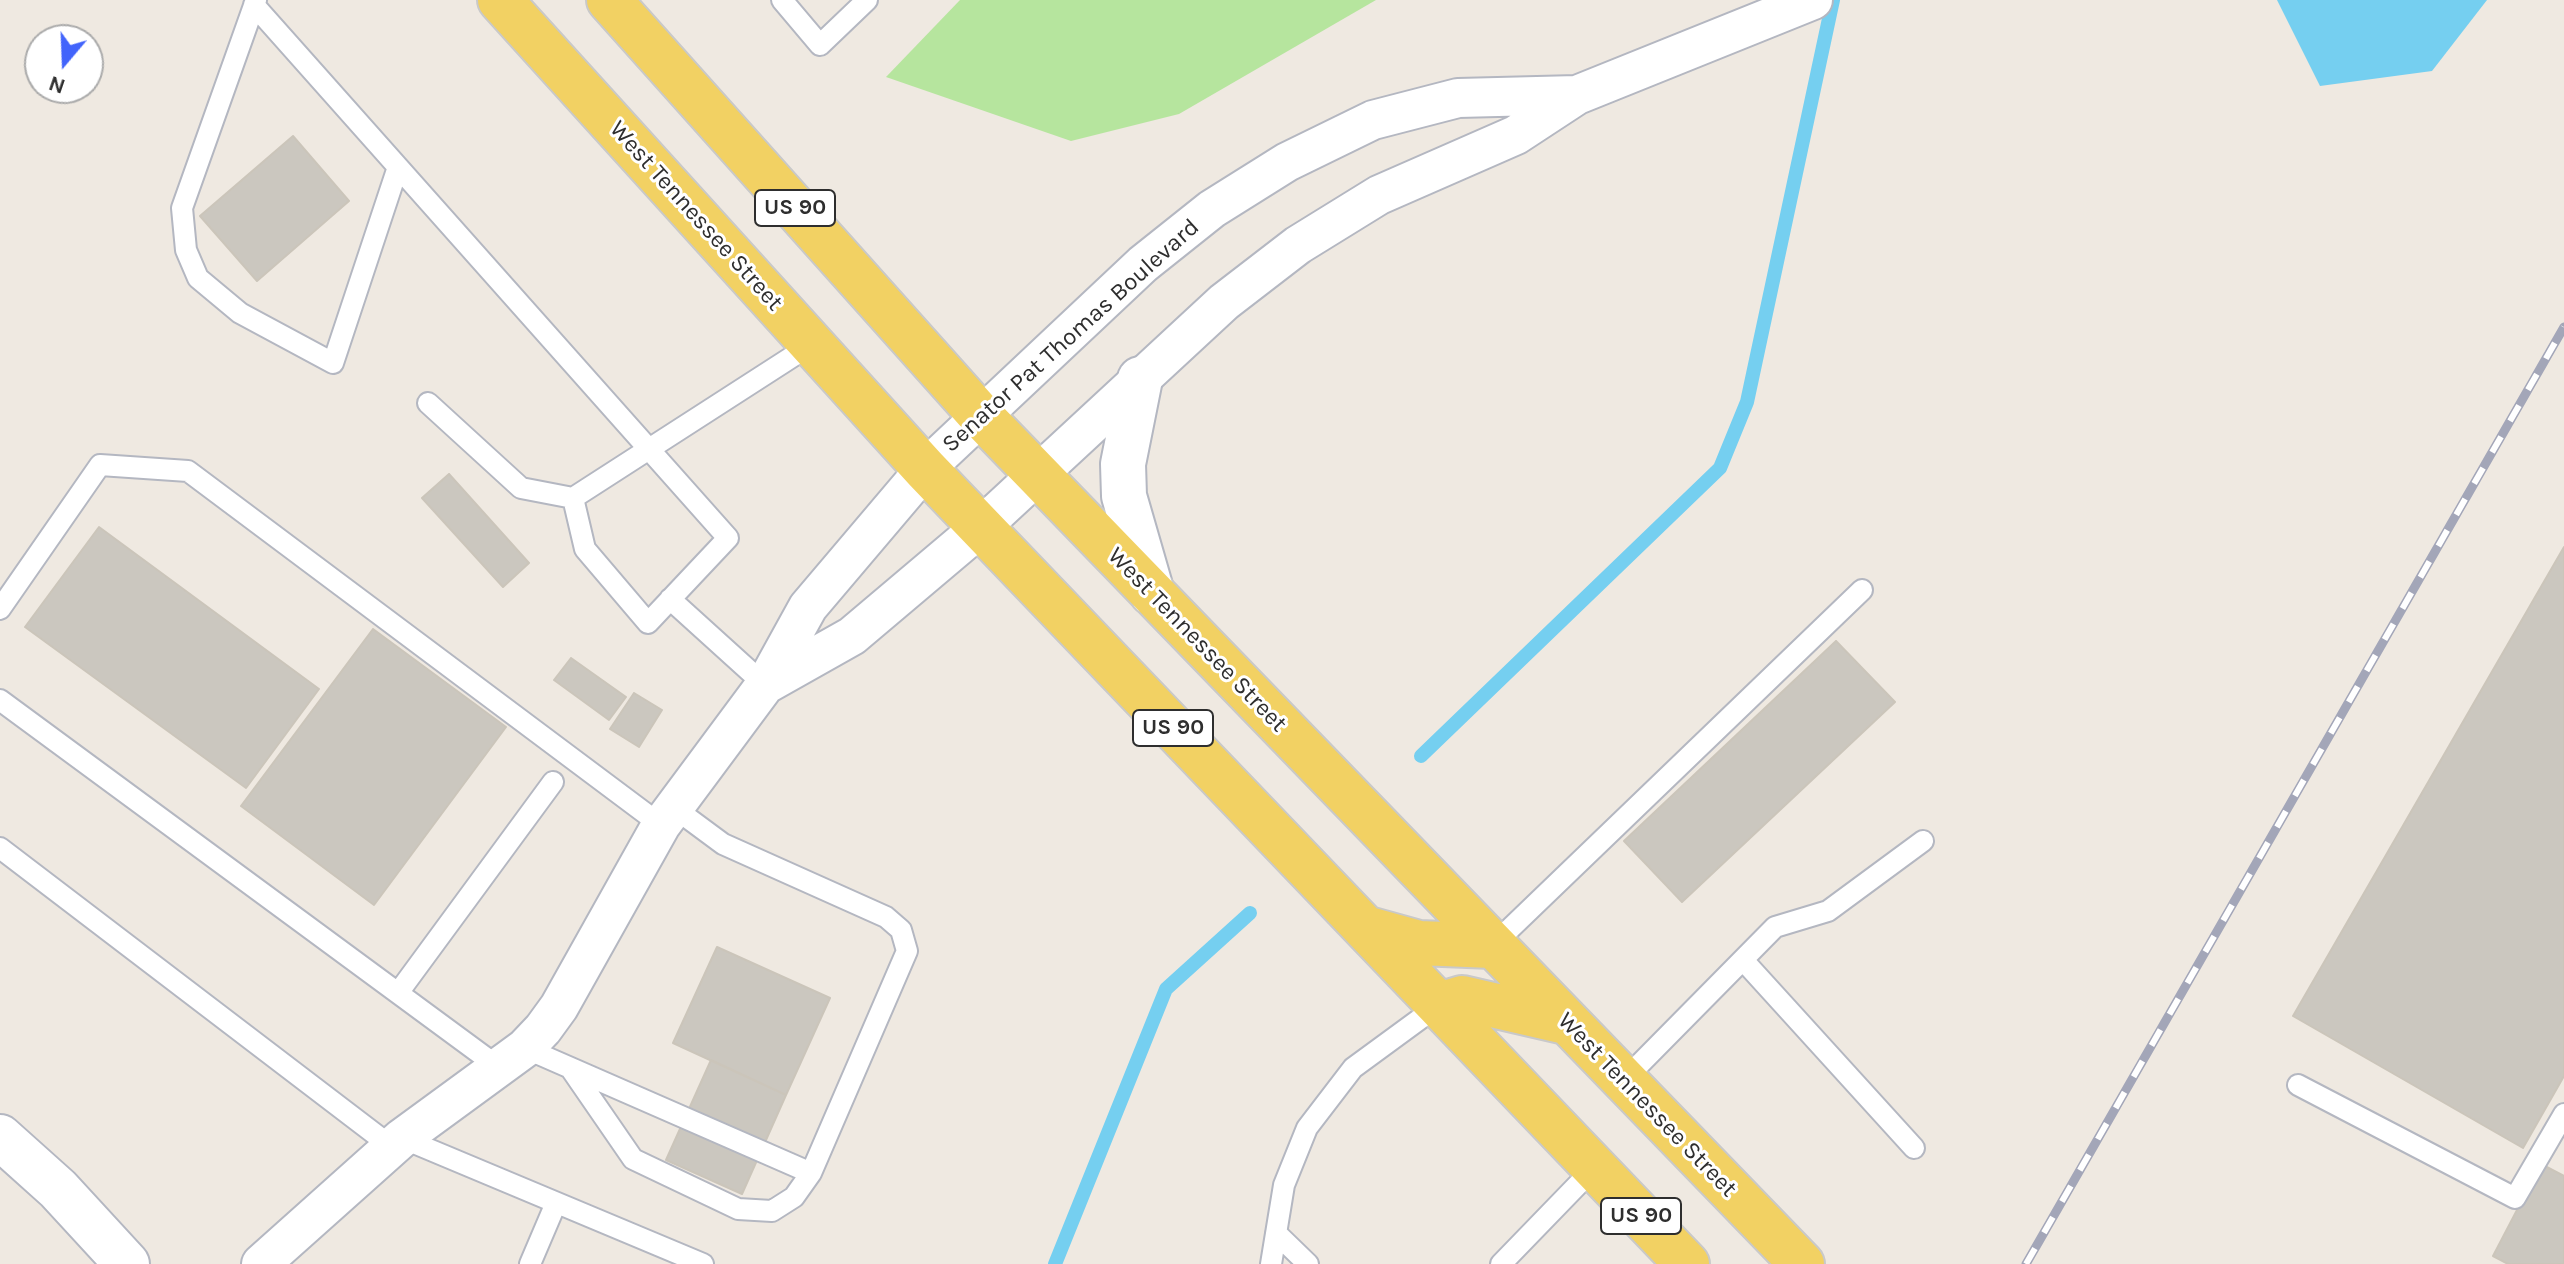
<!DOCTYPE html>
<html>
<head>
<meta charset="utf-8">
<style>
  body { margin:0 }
  #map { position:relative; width:2564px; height:1264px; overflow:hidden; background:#efe9e1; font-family:Karla,sans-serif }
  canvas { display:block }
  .north { position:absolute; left:24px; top:24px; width:80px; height:80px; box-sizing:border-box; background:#fff; border:2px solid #ababab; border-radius:50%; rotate:199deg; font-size:22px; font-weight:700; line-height:32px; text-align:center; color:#2e2e2e }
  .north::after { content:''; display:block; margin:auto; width:28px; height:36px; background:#4264fb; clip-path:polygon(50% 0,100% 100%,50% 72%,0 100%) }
</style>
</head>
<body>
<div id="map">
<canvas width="2564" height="1264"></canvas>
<div class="north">N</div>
</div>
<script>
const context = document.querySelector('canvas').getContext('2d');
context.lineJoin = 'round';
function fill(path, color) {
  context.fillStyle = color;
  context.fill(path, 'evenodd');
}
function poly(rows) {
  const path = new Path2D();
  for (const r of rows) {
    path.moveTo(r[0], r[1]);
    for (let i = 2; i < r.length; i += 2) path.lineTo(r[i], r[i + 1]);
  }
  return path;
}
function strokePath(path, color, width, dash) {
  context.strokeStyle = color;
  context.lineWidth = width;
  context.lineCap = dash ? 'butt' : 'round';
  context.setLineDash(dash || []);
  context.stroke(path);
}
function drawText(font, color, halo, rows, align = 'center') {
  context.font = font + ' Karla,sans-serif';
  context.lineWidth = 6;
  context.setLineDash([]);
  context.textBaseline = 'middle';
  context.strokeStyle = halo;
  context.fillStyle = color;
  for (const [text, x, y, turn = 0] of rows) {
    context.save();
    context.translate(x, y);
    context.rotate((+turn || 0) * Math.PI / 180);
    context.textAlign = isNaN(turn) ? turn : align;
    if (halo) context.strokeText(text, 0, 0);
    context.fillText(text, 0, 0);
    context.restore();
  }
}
const green = poly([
  [960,0,1376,0,1179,114,1071,141,886,77]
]);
const water = poly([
  [2277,0,2487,0,2432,71,2320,86]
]);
const stream = poly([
  [1421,756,1720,468,1747,402,1833,0],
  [1055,1264,1166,989,1250,913]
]);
const building = poly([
  [293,136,349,201,257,281,200,216,293,136],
  [449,474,529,563,503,587,422,498,449,474],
  [99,527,319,689,246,788,25,627,99,527],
  [2564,547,2564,1076,2523,1148,2293,1016,2564,547],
  [373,629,506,727,374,905,241,806,373,629],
  [1836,641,1895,702,1682,902,1624,841,1836,641],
  [571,658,626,697,609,720,554,680,571,658],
  [634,693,662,710,639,747,610,729,634,693],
  [717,947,830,998,786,1095,673,1043,717,947],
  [711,1060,786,1095,742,1194,666,1160,711,1060],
  [2541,1164,2564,1176,2564,1264,2508,1264,2493,1256,2541,1164]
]);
const lane = poly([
  [256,0,182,208,186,250,198,278,240,313,333,363,398,167],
  [782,0,820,45,867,0],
  [254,5,728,538,648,623,585,549,573,498],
  [428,403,521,488,573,498,812,344],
  [670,599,765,685],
  [0,609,100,465,188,471,661,825],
  [0,700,497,1066],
  [0,848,392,1147],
  [1492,946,1862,590],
  [1743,960,1914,1148],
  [398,993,553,782],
  [525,1048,811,1173],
  [571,1069,633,1159,738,1209,772,1211,794,1197,811,1173,907,951,901,930,886,917,723,844,673,807],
  [1623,1081,1775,927,1828,911,1923,841],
  [2298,1085,2515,1198,2564,1114],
  [402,1138,703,1264],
  [1276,1233,1308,1264],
  [530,1264,556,1203],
  [1271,1264,1284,1185,1307,1128,1353,1068,1439,1005],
  [1501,1264,1594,1168]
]);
const street = poly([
  [765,685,852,636,981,527,1224,302,1298,245,1379,195,1516,135,1577,95,1813,0],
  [261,1264,402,1138,525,1048,543,1029,559,1007,661,825,765,685,808,607,925,469,1143,264,1212,209,1287,162,1373,120,1458,98,1577,95]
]);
const secondary = poly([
  [1140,379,1123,464,1124,496,1152,593],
  [0,1137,58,1189,127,1264]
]);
const primary = poly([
  [500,0,925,469,1687,1264],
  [609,0,981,416,1802,1264],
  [1365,928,1419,943,1492,946],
  [1439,1005,1462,998,1566,1022]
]);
const rail = poly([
  [2026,1264,2564,327]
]);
const shields = [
  [795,208,80],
  [1173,728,80],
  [1641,1216,80]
];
const shieldNames = [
  ["US 90",795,208],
  ["US 90",1173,728],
  ["US 90",1641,1216]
];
const streetNames = [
  ["West Tennessee Street",696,216,48],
  ["Senator Pat Thomas Boulevard",1071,336,-42],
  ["West Tennessee Street",1197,640,46],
  ["West Tennessee Street",1647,1105,46]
];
fill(green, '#b6e59e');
fill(water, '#75cff0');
strokePath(stream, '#75cff0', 14);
fill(building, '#cbc7bf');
strokePath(building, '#cbc5ba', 2);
strokePath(lane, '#b4b7c1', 24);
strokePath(street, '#b4b7c1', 42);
strokePath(secondary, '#b4b7c1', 48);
strokePath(primary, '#c9c9c9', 48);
strokePath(lane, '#fff', 20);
strokePath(street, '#fff', 38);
strokePath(secondary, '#fff', 44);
strokePath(primary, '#f2d163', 44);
strokePath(rail, '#a3a6b8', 9);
strokePath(rail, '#fff', 6, [18]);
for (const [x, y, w] of shields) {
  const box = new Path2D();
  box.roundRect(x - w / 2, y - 18, w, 36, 6);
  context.fillStyle = '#fff';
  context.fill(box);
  strokePath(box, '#2e2e2e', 2);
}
drawText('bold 22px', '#2e2e2e', null, shieldNames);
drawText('24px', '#2e2e2e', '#fff', streetNames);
</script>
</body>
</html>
